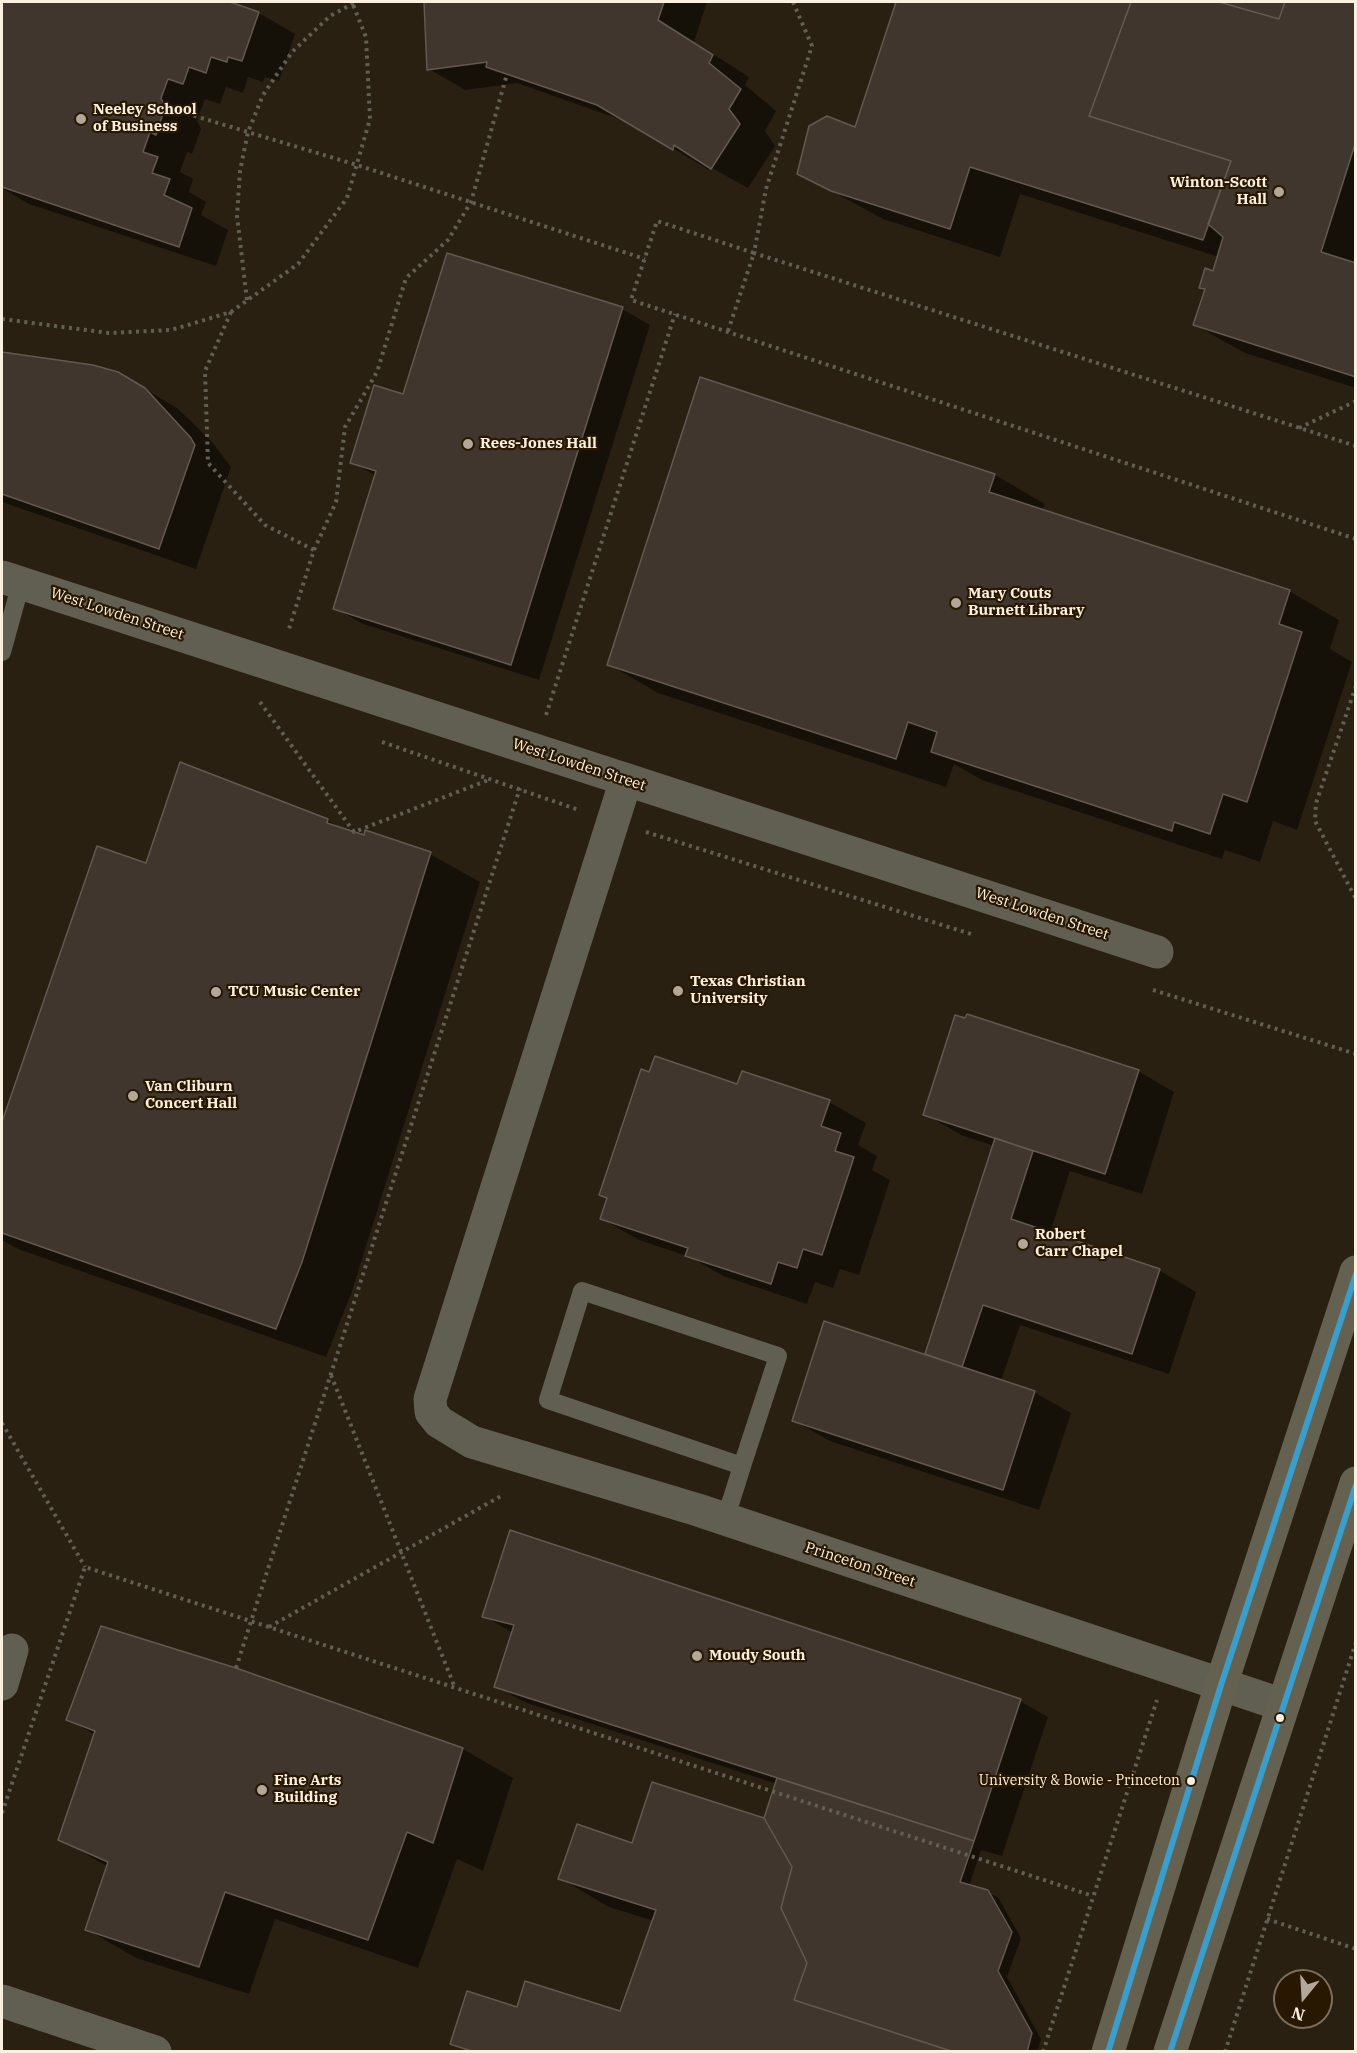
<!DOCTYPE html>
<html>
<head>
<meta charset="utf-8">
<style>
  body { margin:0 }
  #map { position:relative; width:1357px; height:2053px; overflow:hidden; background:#292012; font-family:"IBM Plex Serif",serif }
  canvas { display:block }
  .frame { position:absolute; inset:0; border:3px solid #fbefe0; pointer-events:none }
  .north { position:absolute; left:1273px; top:1969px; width:60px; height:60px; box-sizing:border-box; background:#291801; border:2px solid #7d6e5a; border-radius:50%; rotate:198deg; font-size:16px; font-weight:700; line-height:24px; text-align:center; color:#fbefe0 }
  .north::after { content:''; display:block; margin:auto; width:21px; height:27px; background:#b2a798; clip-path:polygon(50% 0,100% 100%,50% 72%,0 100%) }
</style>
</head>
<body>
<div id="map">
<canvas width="1357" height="2053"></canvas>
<div class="frame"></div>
<div class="north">N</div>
</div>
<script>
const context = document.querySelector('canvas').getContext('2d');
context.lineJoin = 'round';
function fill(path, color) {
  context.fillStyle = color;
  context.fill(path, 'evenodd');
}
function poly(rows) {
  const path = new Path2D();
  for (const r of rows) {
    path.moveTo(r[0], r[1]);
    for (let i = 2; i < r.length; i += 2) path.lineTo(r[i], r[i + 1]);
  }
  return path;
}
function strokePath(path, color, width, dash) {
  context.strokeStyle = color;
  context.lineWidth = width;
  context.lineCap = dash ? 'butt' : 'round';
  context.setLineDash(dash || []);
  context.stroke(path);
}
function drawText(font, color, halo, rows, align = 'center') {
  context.font = font + ' "IBM Plex Serif",serif';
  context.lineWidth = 4.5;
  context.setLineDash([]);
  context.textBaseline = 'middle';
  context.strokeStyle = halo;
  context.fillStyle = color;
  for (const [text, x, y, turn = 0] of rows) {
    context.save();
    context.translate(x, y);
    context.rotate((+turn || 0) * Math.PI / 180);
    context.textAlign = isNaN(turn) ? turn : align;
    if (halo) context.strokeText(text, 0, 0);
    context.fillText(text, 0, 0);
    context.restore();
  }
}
const shadow = poly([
  [2,2,225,2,259,13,295,34,279,81,265,77,263,82,248,77,243,93,226,87,220,104,205,99,197,120,201,129,192,154,187,152,180,172,193,179,189,192,206,202,201,215,228,230,216,266,29,204,2,188],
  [425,2,707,2,694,42,749,77,745,85,776,111,765,131,775,146,748,188,710,167,709,170,633,124,517,83,465,90,429,69],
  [898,2,1356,2,1356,388,1245,353,1195,325,1206,291,1201,287,1214,273,1219,257,1020,194,1000,257,883,219,799,173,856,129],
  [622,309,650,325,539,680,363,624,335,608,376,476,352,462,404,396],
  [2,353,93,367,117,373,177,408,213,443,231,467,196,569,2,502],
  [701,379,995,475,1045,504,1042,510,1289,591,1339,620,1330,649,1352,662,1297,830,1273,821,1260,862,1225,850,1222,859,982,780,954,764,946,787,658,693,608,664],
  [327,820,344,830,430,854,480,882,352,1291,326,1357,18,1249,2,1240,2,1125,98,848,147,865],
  [1138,1071,1174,1092,1142,1194,1070,1171,1050,1233,1159,1270,1196,1292,1169,1374,1020,1325,1001,1381,1034,1392,1071,1413,1039,1510,830,1441,793,1420,926,1356,994,1146,961,1135,925,1114],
  [738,1086,829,1102,866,1123,858,1145,877,1156,872,1170,890,1180,859,1275,840,1269,833,1288,815,1282,807,1304,723,1276,690,1257,639,1240,602,1219],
  [484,1616,1020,1701,1048,1717,1002,1856,981,1850,969,1886,998,1897,1021,1938,1007,1977,1041,2039,1037,2052,467,2052,452,2043,518,2008,621,2013,654,1921,609,1907,560,1878,633,1845,765,1820,777,1784,524,1702,496,1686,513,1633],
  [235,1670,463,1749,513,1778,483,1871,457,1859,418,1968,275,1919,249,1994,136,1958,86,1929,108,1867,60,1839,95,1735,68,1719]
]);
const building = poly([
  [2,2,230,2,259,12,242,61,228,57,227,62,211,57,206,73,189,67,183,84,168,79,161,98,165,107,156,135,150,132,143,152,158,157,152,173,170,179,164,195,192,208,179,247,2,187,2,2],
  [424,2,664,2,658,20,713,55,709,63,741,89,729,109,740,124,711,169,674,145,673,150,597,105,486,67,487,62,427,70,424,2],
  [896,2,1131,2,1089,116,1231,161,1203,240,970,167,950,229,831,191,797,174,809,126,827,116,855,127,896,2],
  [1131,2,1219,2,1279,19,1285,2,1356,2,1356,141,1321,252,1356,263,1356,377,1193,325,1205,289,1199,288,1205,268,1213,271,1223,237,1208,224,1231,161,1089,116,1131,2],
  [1219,2,1285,2,1279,19,1219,2],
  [447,253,623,307,511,665,333,609,376,471,350,463,374,385,403,394,447,253],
  [2,352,93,365,118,372,145,388,191,438,195,445,159,549,2,494,2,352],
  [700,377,995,474,989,492,1290,590,1279,624,1302,632,1247,802,1223,794,1210,834,1174,822,1172,831,931,752,937,732,908,722,896,759,607,665,700,377],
  [180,762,328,819,327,823,364,835,365,830,431,852,302,1262,276,1329,2,1233,2,1122,97,846,146,863,180,762],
  [967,1014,1139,1070,1105,1174,923,1115,955,1015,965,1018,967,1014],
  [655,1056,737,1084,742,1071,830,1100,821,1126,841,1133,835,1151,854,1157,822,1255,803,1249,797,1268,778,1262,771,1284,685,1256,688,1248,600,1219,607,1198,599,1195,641,1069,649,1072,655,1056],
  [995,1138,1033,1151,1011,1219,1160,1269,1132,1354,983,1305,962,1367,925,1354,995,1138],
  [824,1321,1035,1391,1003,1490,792,1421,824,1321],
  [510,1530,1021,1699,974,1841,494,1687,514,1625,482,1617,510,1530],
  [101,1626,236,1668,463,1748,433,1843,407,1832,368,1940,225,1892,199,1967,85,1930,108,1862,58,1840,95,1731,66,1720,101,1626],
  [777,1778,974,1841,960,1882,988,1890,1012,1932,998,1971,1032,2033,1027,2052,954,2052,794,2000,807,1963,781,1908,792,1867,764,1818,777,1778],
  [652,1782,764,1818,792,1867,781,1908,807,1963,794,2000,954,2052,474,2052,450,2044,467,1991,517,2007,525,1981,620,2011,656,1910,558,1879,577,1824,632,1843,652,1782]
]);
const path = poly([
  [793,2,812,46,766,189,754,253,1356,446],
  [165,107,357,165,645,259],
  [247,300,237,216,240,171,248,132,263,95,292,52,330,16,356,2],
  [231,312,205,371,208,463,265,525,314,550,288,632],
  [2,319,109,333,171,330,231,312,298,264,347,198,370,119,366,37,352,2],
  [728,331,754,253,657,221,631,300,1356,539],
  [1299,428,1356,401],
  [314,550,336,502,345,427,377,372,406,278,448,240,471,202,507,74],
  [1356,686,1316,803,1315,821,1356,899],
  [260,702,354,832,491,779],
  [546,715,675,314],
  [382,742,579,810],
  [646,832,971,934],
  [1153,990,1356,1054],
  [331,1375,455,1688],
  [2,1423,85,1567],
  [269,1627,501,1496],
  [236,1668,520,788],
  [2,1813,85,1567,1093,1896],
  [1267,1919,1356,1949],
  [1043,2052,1157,1700],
  [1225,2052,1356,1642]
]);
const lane = poly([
  [2,652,21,583],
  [725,1520,744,1460,778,1356,582,1291,548,1400,742,1466]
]);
const street = poly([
  [2,577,1157,952],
  [626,780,430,1399,431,1412,439,1422,472,1442,698,1510,1283,1705],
  [2,1684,12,1650],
  [2,2001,155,2052]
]);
const secondary = poly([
  [1108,2052,1221,1685,1356,1272],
  [1170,2052,1356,1483]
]);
const bus1 = poly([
  [1108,2052,1221,1685,1356,1274],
  [1170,2052,1356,1485]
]);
const markers = [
  [81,119,6,"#b2a798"],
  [1279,192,6,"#b2a798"],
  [468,444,6,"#b2a798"],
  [956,603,6,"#b2a798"],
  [678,991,6,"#b2a798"],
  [216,992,6,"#b2a798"],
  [133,1096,6,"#b2a798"],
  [1023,1244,6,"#b2a798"],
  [697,1656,6,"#b2a798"],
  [1280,1718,5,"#fbefe0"],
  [1191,1781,5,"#fbefe0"],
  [262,1790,6,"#b2a798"]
];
const busNames = [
  ["University & Bowie - Princeton",1180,1781]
];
const poiNames = [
  ["Neeley School",93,110],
  ["of Business",93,127],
  ["Winton-Scott",1267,183,"right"],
  ["Hall",1267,200,"right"],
  ["Rees-Jones Hall",480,444],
  ["Mary Couts",968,594],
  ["Burnett Library",968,611],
  ["Texas Christian",690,982],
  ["University",690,999],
  ["TCU Music Center",228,992],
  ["Van Cliburn",145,1087],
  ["Concert Hall",145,1104],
  ["Robert",1035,1235],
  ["Carr Chapel",1035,1252],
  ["Moudy South",709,1656],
  ["Fine Arts",274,1781],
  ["Building",274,1798]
];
const streetNames = [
  ["West Lowden Street",117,614,18],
  ["West Lowden Street",579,765,18],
  ["West Lowden Street",1042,914,18],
  ["Princeton Street",860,1565,18]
];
fill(shadow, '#0007');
fill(building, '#40362d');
strokePath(building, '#635950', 1.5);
strokePath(path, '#615e53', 4, [3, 4.5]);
strokePath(lane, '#615f51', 18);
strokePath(street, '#615f51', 33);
strokePath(secondary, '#646150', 33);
strokePath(bus1, '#3a9dca', 6);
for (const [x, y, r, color] of markers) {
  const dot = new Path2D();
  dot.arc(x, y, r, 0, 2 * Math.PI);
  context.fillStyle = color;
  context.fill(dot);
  strokePath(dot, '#291801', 2);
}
drawText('14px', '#fbefe0', '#291801', busNames, 'right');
drawText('bold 15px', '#fbefe0', '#291801', poiNames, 'left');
drawText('15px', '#fbefe0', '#291801', streetNames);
</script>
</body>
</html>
